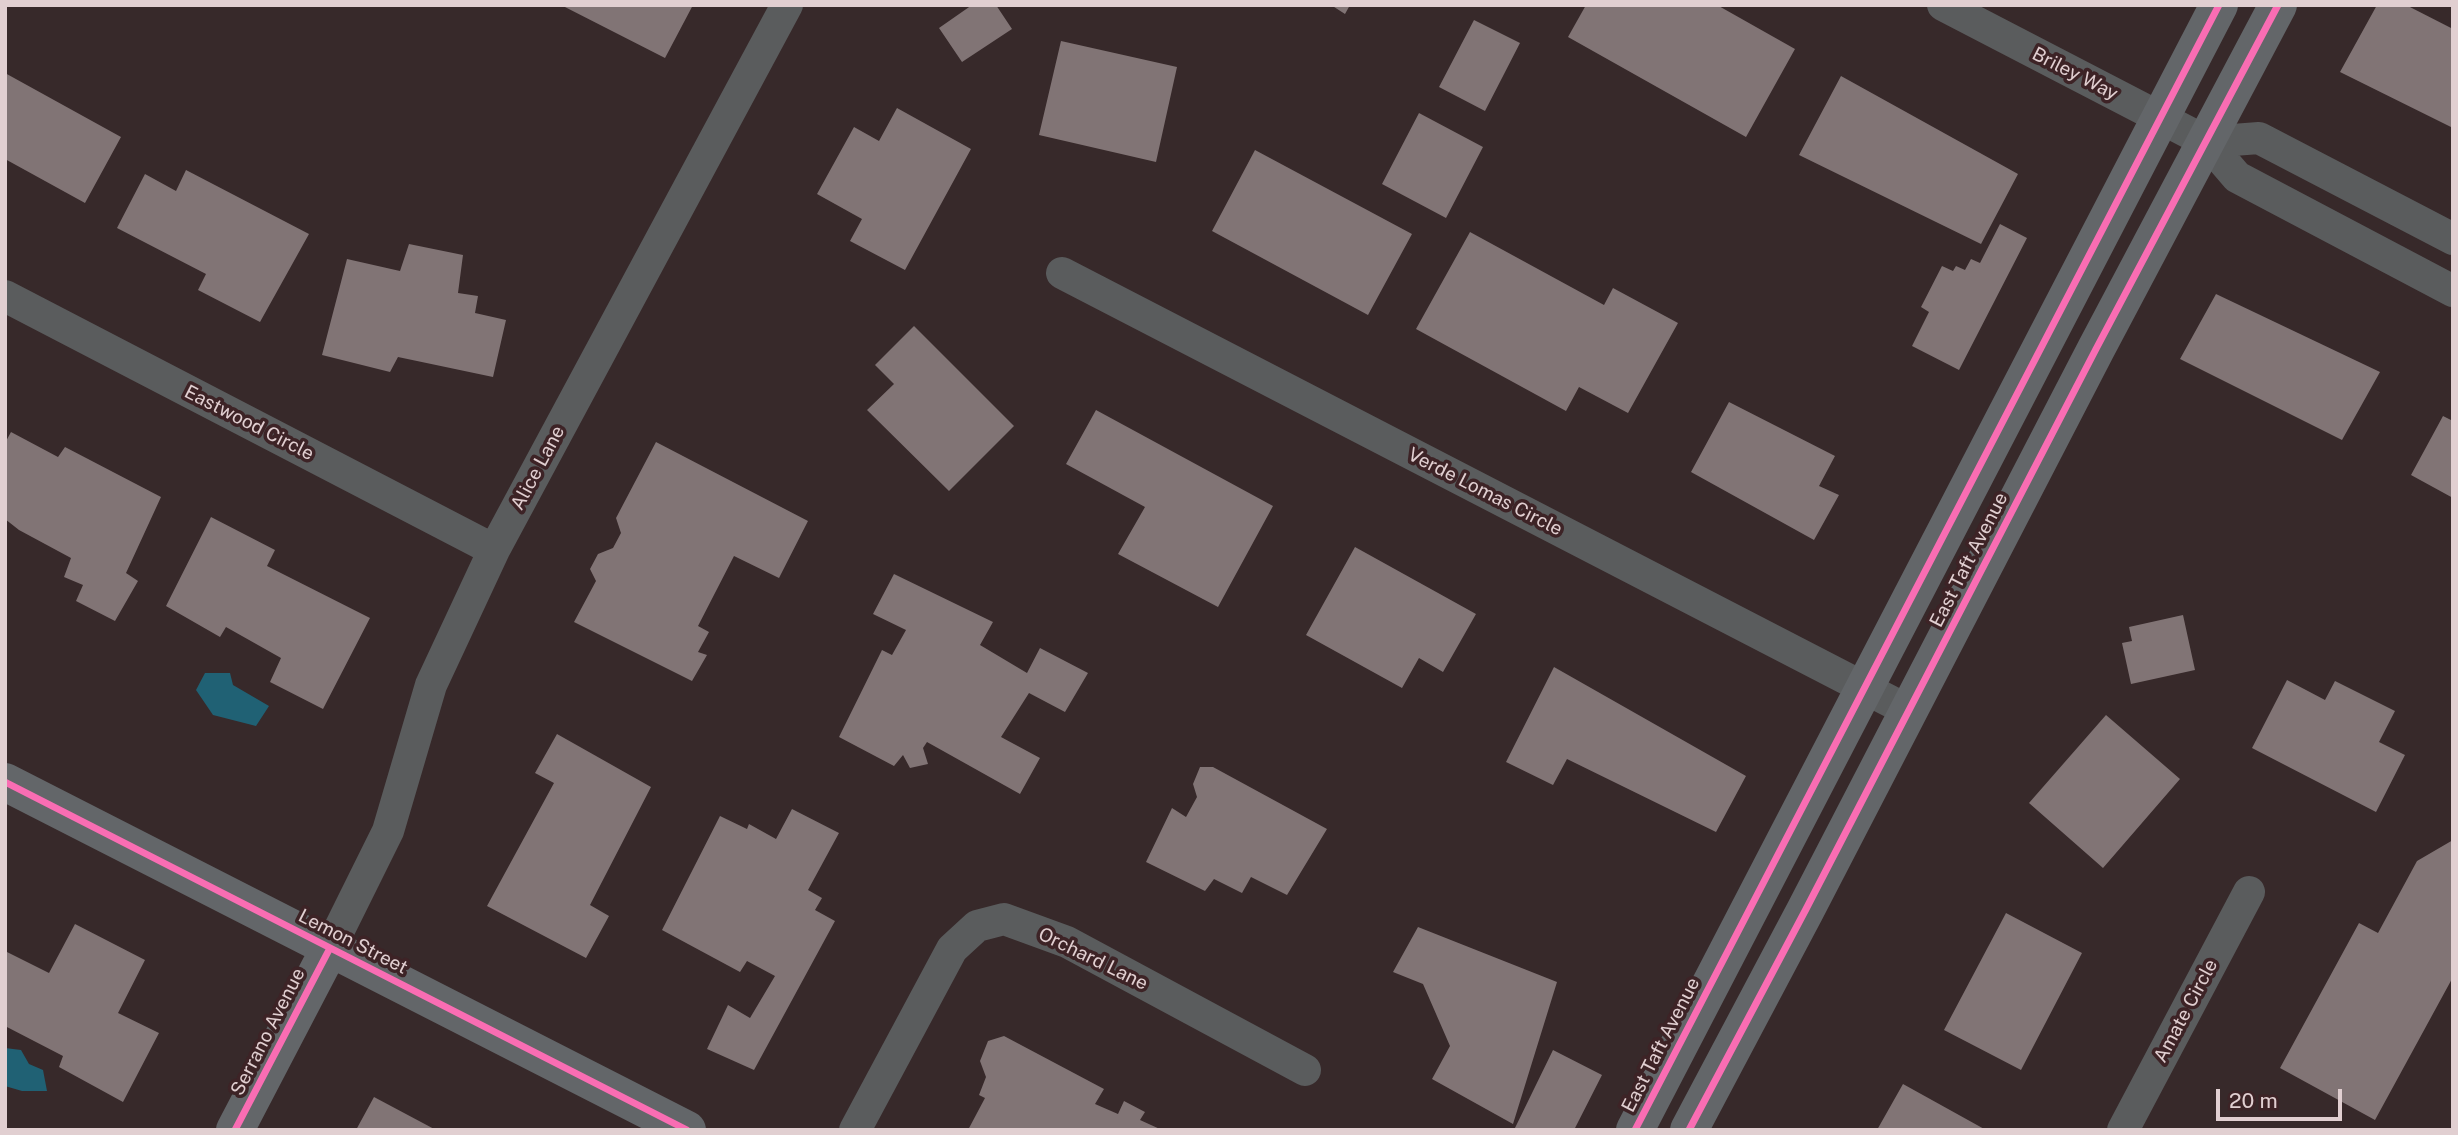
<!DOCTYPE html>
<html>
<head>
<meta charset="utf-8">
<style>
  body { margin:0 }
  #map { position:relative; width:2458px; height:1135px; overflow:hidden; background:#37292a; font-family:"Public Sans",sans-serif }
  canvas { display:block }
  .frame { position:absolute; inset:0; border:7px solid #e1cfd1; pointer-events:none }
  .scale { position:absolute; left:2216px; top:1089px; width:126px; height:32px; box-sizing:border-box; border:4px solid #e1cfd1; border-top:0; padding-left:9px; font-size:21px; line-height:24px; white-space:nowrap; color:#e1cfd1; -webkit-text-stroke:5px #3d2326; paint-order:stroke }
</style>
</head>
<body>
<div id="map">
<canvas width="2458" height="1135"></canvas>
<div class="frame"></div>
<div class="scale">20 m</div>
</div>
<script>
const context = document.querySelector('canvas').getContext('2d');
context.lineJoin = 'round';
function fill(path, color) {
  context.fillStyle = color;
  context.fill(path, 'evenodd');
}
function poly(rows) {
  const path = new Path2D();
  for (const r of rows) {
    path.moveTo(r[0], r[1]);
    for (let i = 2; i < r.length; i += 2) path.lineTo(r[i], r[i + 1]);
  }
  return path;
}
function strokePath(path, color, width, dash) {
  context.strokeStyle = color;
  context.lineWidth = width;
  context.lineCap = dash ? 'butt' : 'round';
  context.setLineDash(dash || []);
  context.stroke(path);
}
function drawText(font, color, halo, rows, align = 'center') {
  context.font = font + ' "Public Sans",sans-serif';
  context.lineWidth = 7;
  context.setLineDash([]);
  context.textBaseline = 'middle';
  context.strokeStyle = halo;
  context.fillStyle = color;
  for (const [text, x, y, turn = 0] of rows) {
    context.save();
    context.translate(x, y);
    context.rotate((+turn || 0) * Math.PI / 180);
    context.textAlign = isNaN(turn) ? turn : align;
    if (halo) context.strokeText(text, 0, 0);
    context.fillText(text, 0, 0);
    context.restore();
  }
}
const water = poly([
  [205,673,230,673,233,685,269,706,256,726,213,715,196,690],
  [5,1048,21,1050,29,1064,43,1070,47,1091,22,1091,5,1086]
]);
const building = poly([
  [561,5,693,5,665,58],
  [972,5,996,5,1012,29,962,62,939,28],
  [1331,5,1350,5,1345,14],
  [1586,5,1717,5,1795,49,1746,137,1568,37],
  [2377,5,2406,5,2453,29,2453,128,2340,72],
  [1474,20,1520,43,1485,111,1439,87],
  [1061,41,1177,67,1156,162,1039,135],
  [5,73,121,137,85,203,5,159],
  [1841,76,2018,174,1981,244,1799,155],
  [897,108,971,149,905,270,850,241,862,219,817,194,854,127,879,141],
  [1419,113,1483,147,1446,218,1382,184],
  [1255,150,1412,234,1368,315,1212,231],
  [186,170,309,234,260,322,198,290,206,274,117,228,145,174,176,191],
  [2000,224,2027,238,1959,370,1912,346,1929,312,1921,307,1942,266,1953,271,1956,266,1965,270,1971,259,1980,263],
  [1470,232,1604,305,1613,288,1678,323,1628,413,1579,387,1566,411,1416,329],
  [409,244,463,255,458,293,478,296,475,313,506,320,493,377,398,357,390,372,322,355,347,259,400,271],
  [2216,294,2380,372,2342,440,2180,359],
  [914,326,1014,426,949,491,867,410,894,384,875,365],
  [1729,402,1835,456,1819,486,1839,495,1814,540,1691,472],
  [1096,410,1273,506,1218,607,1118,554,1145,507,1066,464],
  [2443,416,2453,421,2453,498,2411,475],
  [11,432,58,457,65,447,161,497,126,573,138,581,115,621,76,601,83,585,64,577,71,558,19,530,5,519,5,443],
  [656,442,808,521,779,578,734,556,698,626,709,632,698,652,707,655,692,681,574,622,596,581,590,569,598,554,613,548,621,533,616,518],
  [211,517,275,550,267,566,370,618,323,709,270,682,281,658,226,627,220,637,166,606],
  [1355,547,1476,614,1443,672,1419,658,1402,688,1306,635],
  [894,574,993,622,980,645,1027,673,1040,648,1088,673,1065,712,1029,693,1001,737,1040,758,1020,794,927,742,923,748,928,764,910,768,903,755,894,766,839,737,882,650,892,655,906,630,873,614],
  [2183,615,2195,670,2131,684,2122,643,2132,641,2129,627],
  [1554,667,1746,776,1716,832,1567,759,1553,785,1506,762],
  [2287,680,2325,700,2335,681,2395,711,2379,742,2405,755,2376,812,2252,748],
  [2106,715,2180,779,2103,868,2029,803],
  [557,734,651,787,590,905,609,916,586,958,487,906,554,783,535,773],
  [1200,767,1213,767,1327,829,1287,895,1251,877,1242,893,1214,879,1205,891,1146,862,1172,808,1186,817,1197,797,1193,784],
  [792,809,839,833,808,890,822,898,815,910,835,921,754,1070,707,1049,728,1005,750,1018,775,976,747,961,740,972,662,930,720,816,747,829,749,824,776,839],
  [2453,840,2453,977,2375,1120,2280,1068,2359,923,2378,933,2417,861],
  [2006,913,2082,953,2021,1070,1944,1030],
  [75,924,145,960,118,1013,159,1033,123,1102,59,1067,63,1056,5,1026,5,951,49,973],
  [1418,927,1557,982,1513,1124,1432,1079,1450,1046,1423,984,1393,972],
  [1004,1036,1104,1089,1095,1104,1118,1114,1124,1101,1145,1112,1140,1120,1162,1130,968,1130,985,1098,979,1095,986,1077,980,1061,988,1041],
  [1553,1050,1602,1075,1574,1130,1514,1130],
  [1903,1084,1986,1130,1877,1130],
  [374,1097,436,1130,356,1130]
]);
const street = poly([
  [1943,5,2207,142,2237,177,2453,291],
  [2207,142,2259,138,2453,239],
  [1062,273,1909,711],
  [5,296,494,550],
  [330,948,388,831,431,685,494,550,787,5],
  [855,1130,952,949,977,926,1004,919,1067,942,1305,1070],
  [2123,1130,2249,892]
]);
const secondary = poly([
  [5,782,687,1130],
  [235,1130,330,948],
  [1635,1130,2219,5],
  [1689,1130,1805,911,2096,349,2278,5]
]);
const cycleway = poly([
  [5,782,687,1130],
  [235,1130,330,948],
  [1635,1130,2219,5],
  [1689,1130,1805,911,2096,349,2278,5]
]);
const streetNames = [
  ["Briley Way",2075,74,27],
  ["Eastwood Circle",249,423,27],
  ["Alice Lane",538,468,-62],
  ["Verde Lomas Circle",1485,492,27],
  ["East Taft Avenue",1969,560,-63],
  ["Lemon Street",353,942,27],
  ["Orchard Lane",1093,959,26],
  ["Amate Circle",2186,1011,-62],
  ["Serrano Avenue",268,1032,-63],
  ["East Taft Avenue",1661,1045,-63]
];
fill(water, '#206174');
fill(building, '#817475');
strokePath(street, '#5a5c5d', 32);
strokePath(secondary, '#636669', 38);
strokePath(cycleway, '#f96db3', 7);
drawText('19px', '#e1cfd1', '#3d2326', streetNames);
</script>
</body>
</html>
